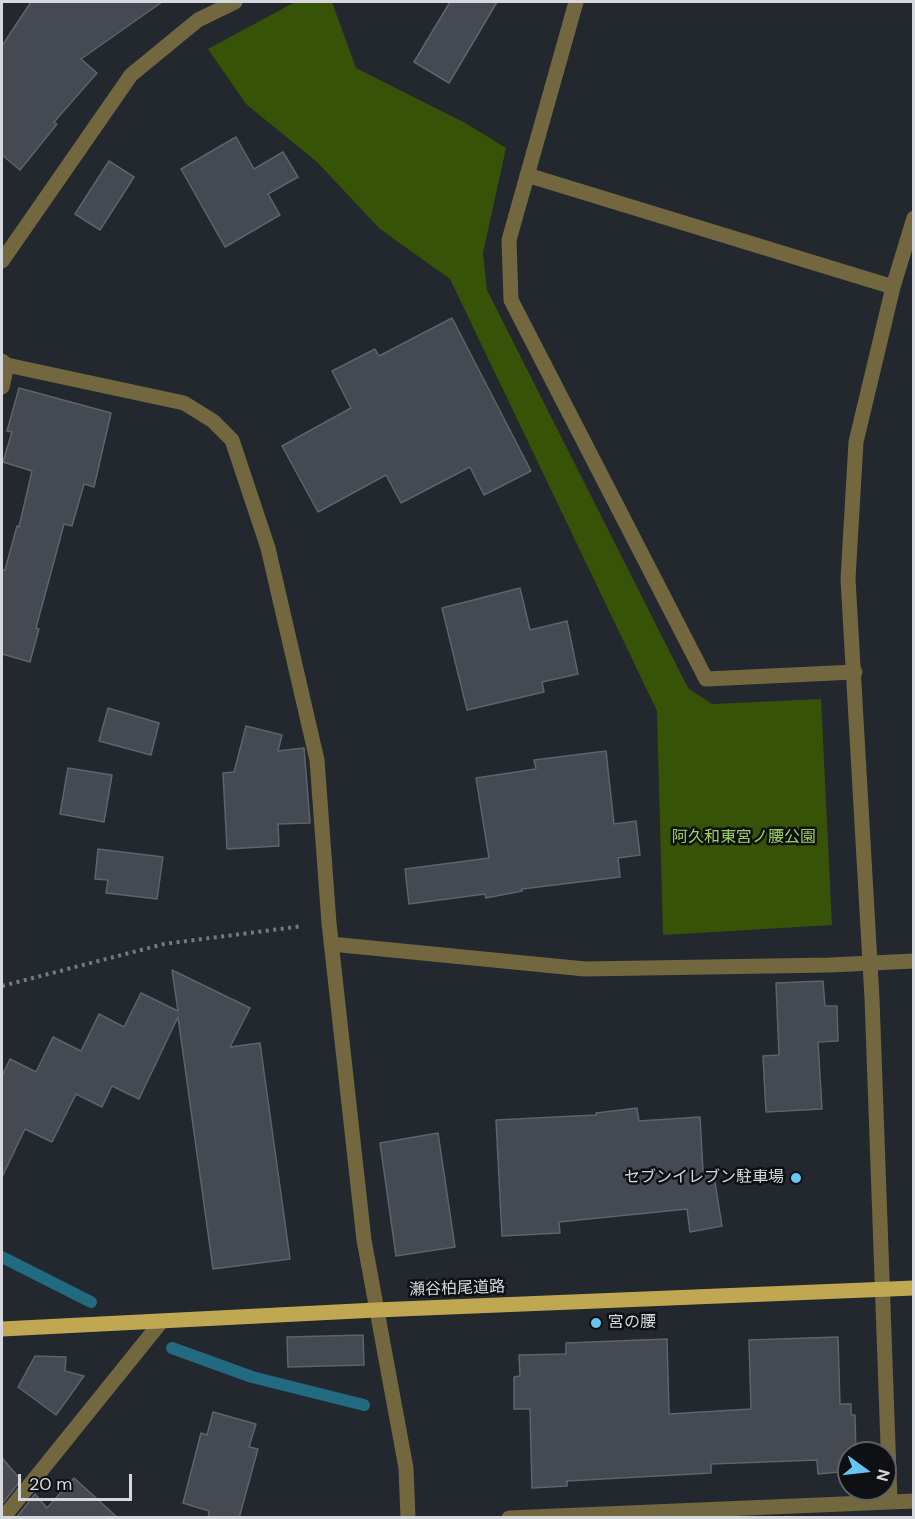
<!DOCTYPE html>
<html>
<head>
<meta charset="utf-8">
<style>
  body { margin:0 }
  #map { position:relative; width:915px; height:1519px; overflow:hidden; background:#23272e; font-family:"DM Sans",sans-serif }
  canvas { display:block }
  .frame { position:absolute; inset:0; border:3px solid #d6d8dd; pointer-events:none }
  .north { position:absolute; left:837px; top:1441px; width:60px; height:60px; box-sizing:border-box; background:#0e1013; border:2px solid #5e6064; border-radius:50%; rotate:105deg; font-size:16px; font-weight:700; line-height:24px; text-align:center; color:#d6d8dd }
  .north::after { content:''; display:block; margin:auto; width:21px; height:27px; background:#68c4f0; clip-path:polygon(50% 0,100% 100%,50% 72%,0 100%) }
  .scale { position:absolute; left:18px; top:1474px; width:114px; height:27px; box-sizing:border-box; border:3px solid #d6d8dd; border-top:0; padding-left:8px; font-size:18px; line-height:21px; white-space:nowrap; color:#d6d8dd; -webkit-text-stroke:4px #0e1013; paint-order:stroke }
</style>
</head>
<body>
<div id="map">
<canvas width="915" height="1519"></canvas>
<div class="frame"></div>
<div class="north">N</div>
<div class="scale">20 m</div>
</div>
<script>
const context = document.querySelector('canvas').getContext('2d');
context.lineJoin = 'round';
function fill(path, color) {
  context.fillStyle = color;
  context.fill(path, 'evenodd');
}
function poly(rows) {
  const path = new Path2D();
  for (const r of rows) {
    path.moveTo(r[0], r[1]);
    for (let i = 2; i < r.length; i += 2) path.lineTo(r[i], r[i + 1]);
  }
  return path;
}
function strokePath(path, color, width, dash) {
  context.strokeStyle = color;
  context.lineWidth = width;
  context.lineCap = dash ? 'butt' : 'round';
  context.setLineDash(dash || []);
  context.stroke(path);
}
function drawText(font, color, halo, rows, align = 'center') {
  context.font = font + ' "DM Sans","Noto Sans JP",sans-serif';
  context.lineWidth = 5;
  context.setLineDash([]);
  context.textBaseline = 'middle';
  context.strokeStyle = halo;
  context.fillStyle = color;
  for (const [text, x, y, turn = 0] of rows) {
    context.save();
    context.translate(x, y);
    context.rotate((+turn || 0) * Math.PI / 180);
    context.textAlign = isNaN(turn) ? turn : align;
    if (halo) context.strokeText(text, 0, 0);
    context.fillText(text, 0, 0);
    context.restore();
  }
}
const green = poly([
  [295,2,332,2,356,68,467,124,506,148,483,253,487,290,688,688,712,704,821,699,832,925,663,935,657,711,450,279,380,229,317,162,246,104,208,49]
]);
const stream = poly([
  [2,1257,91,1302],
  [172,1348,252,1377,364,1405]
]);
const building = poly([
  [31,2,162,2,81,59,97,73,54,122,57,124,20,170,2,155,2,46,31,2],
  [450,2,497,2,449,83,414,62,450,2],
  [236,137,254,169,283,152,298,177,268,194,280,215,225,247,181,169,236,137],
  [109,161,134,177,100,230,75,214,109,161],
  [452,318,531,471,484,495,470,467,401,503,386,475,318,512,282,446,351,408,332,371,375,349,379,356,452,318],
  [19,388,111,413,94,487,84,484,72,526,64,524,36,628,39,629,30,662,2,654,2,570,5,570,17,526,19,527,32,471,3,462,12,432,7,431,19,388],
  [520,588,530,630,567,621,578,674,542,682,544,692,467,710,442,608,520,588],
  [108,708,159,723,151,755,99,741,108,708],
  [246,726,282,735,278,751,304,748,310,823,278,824,279,846,227,849,223,773,234,772,246,726],
  [606,751,614,824,636,821,640,855,618,858,620,877,522,889,522,891,486,898,485,894,409,904,405,869,489,858,476,778,536,769,534,760,606,751],
  [68,768,112,775,104,822,60,814,68,768],
  [98,849,163,857,157,899,106,893,108,880,95,879,98,849],
  [172,970,250,1008,230,1047,260,1043,290,1259,213,1269,178,1017,139,1099,112,1086,102,1107,76,1094,52,1142,25,1129,2,1177,2,1076,10,1059,36,1072,53,1037,81,1051,99,1014,124,1027,141,993,178,1011,172,970],
  [823,981,825,1006,837,1006,838,1041,818,1042,822,1109,766,1112,763,1056,779,1055,776,983,823,981],
  [637,1108,639,1121,700,1117,703,1171,713,1170,722,1226,690,1232,687,1209,559,1222,560,1233,502,1236,496,1120,596,1115,596,1113,637,1108],
  [438,1133,455,1247,396,1256,380,1143,438,1133],
  [363,1335,364,1365,288,1367,287,1337,363,1335],
  [838,1337,840,1404,851,1404,851,1415,855,1415,856,1453,849,1453,849,1471,818,1474,817,1460,711,1464,711,1473,567,1481,567,1486,532,1488,530,1409,514,1409,514,1377,520,1376,519,1355,566,1354,566,1343,667,1339,669,1414,751,1409,749,1340,838,1337],
  [35,1356,66,1357,65,1371,84,1376,56,1415,18,1387,35,1356],
  [213,1412,256,1424,249,1447,258,1449,239,1518,208,1518,209,1511,183,1503,201,1433,207,1435,213,1412],
  [2,1458,21,1480,2,1504,2,1458],
  [74,1478,118,1518,16,1518,35,1494,47,1508,74,1478]
]);
const path = poly([
  [2,986,164,944,303,926]
]);
const minor = poly([
  [576,2,509,240,511,300,706,679,855,672],
  [527,175,893,287],
  [2,261,131,75,198,20,235,2],
  [2,361,7,365,184,403,213,421,232,440,268,548,317,760,329,923,364,1240,406,1468,408,1518],
  [2,387,7,365],
  [331,944,585,969,830,965,914,961],
  [890,1501,872,998,848,579,856,442,893,287,914,218],
  [3,1518,161,1322],
  [509,1518,914,1501]
]);
const major = poly([
  [2,1329,376,1310,914,1288]
]);
const markers = [
  [796,1178,6,"#68c4f0"],
  [596,1323,6,"#68c4f0"]
];
const parkNames = [
  ["阿久和東宮ノ腰公園",744,838]
];
const poiNames = [
  ["セブンイレブン駐車場",784,1178],
  ["宮の腰",608,1323,"left"]
];
const streetNames = [
  ["瀬谷柏尾道路",457,1289,-2]
];
fill(green, '#375307');
strokePath(stream, '#216a80', 12);
fill(building, '#454951');
strokePath(building, '#5f636c', 1.5);
strokePath(path, '#76797f', 4, [3, 4.5]);
strokePath(minor, '#736740', 15);
strokePath(major, '#c0a852', 15);
for (const [x, y, r, color] of markers) {
  const dot = new Path2D();
  dot.arc(x, y, r, 0, 2 * Math.PI);
  context.fillStyle = color;
  context.fill(dot);
  strokePath(dot, '#0e1013', 2);
}
drawText('16px', '#9dd15a', '#0e1013', parkNames);
drawText('16px', '#d6d8dd', '#0e1013', poiNames, 'right');
drawText('16px', '#d6d8dd', '#0e1013', streetNames);
</script>
</body>
</html>
